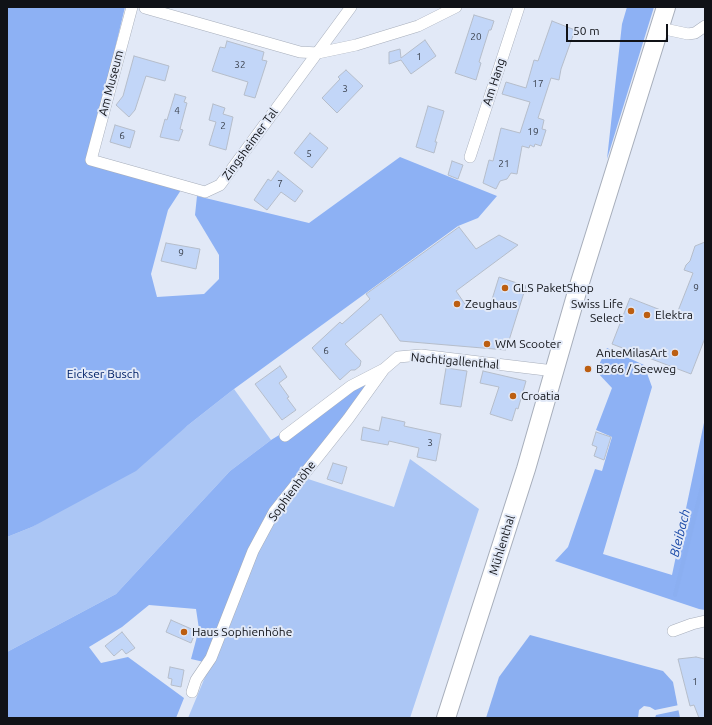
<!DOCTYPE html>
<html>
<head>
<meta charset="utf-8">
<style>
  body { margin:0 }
  #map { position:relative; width:712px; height:725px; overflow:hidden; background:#e2e9f7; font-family:Ubuntu,sans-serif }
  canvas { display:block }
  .frame { position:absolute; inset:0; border:8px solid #101217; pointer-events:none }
  .scale { position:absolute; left:566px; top:24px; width:102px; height:18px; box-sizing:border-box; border:2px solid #101217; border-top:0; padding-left:5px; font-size:12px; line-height:14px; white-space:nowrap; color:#101217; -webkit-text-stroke:3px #e2e9f7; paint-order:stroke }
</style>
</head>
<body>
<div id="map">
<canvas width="712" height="725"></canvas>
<div class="frame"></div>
<div class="scale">50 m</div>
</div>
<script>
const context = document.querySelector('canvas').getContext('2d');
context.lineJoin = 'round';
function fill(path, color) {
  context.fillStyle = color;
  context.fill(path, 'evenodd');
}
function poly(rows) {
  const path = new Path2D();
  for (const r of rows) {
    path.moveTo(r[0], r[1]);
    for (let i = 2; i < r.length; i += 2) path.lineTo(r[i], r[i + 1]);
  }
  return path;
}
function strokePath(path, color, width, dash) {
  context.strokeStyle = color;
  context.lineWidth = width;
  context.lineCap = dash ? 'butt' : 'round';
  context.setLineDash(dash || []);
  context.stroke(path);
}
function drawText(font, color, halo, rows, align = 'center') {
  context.font = font + ' Ubuntu,sans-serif';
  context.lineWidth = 4;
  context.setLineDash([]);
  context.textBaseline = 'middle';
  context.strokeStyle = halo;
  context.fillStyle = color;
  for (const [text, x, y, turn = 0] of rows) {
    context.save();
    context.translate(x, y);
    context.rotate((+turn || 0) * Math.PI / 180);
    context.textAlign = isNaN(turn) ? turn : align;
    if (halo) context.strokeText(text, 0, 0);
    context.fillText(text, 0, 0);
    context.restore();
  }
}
const green = poly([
  [234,389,271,440,230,471,116,594,7,652,7,537,32,527,187,426],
  [410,459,479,509,410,718,188,718,257,552,274,516,305,478,394,507]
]);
const forest = poly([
  [7,7,125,7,89,157,181,190,168,210,151,274,157,297,204,294,219,279,219,255,195,215,197,196,309,223,400,157,497,196,478,218,458,226,234,389,187,426,136,471,32,527,7,537],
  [627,7,654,7,607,159,622,24],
  [607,348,644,365,652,387,603,554,672,575,705,418,705,610,699,609,555,561,568,547,595,469,602,471,612,437,596,430,612,388,596,371],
  [363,384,367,389,283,493,204,662,191,659,199,629,196,609,149,605,122,627,89,647,101,663,128,657,184,698,176,718,7,718,7,652,116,594,230,471,271,440]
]);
const water = poly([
  [530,635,663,671,673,682,680,718,486,718,499,677]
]);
const pier = poly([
  [679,705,680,710,656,715,655,718,638,718,639,710,644,706,650,707,655,710]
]);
const stream = poly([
  [675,595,705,475]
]);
const building = poly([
  [474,15,494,21,491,30,489,30,479,62,481,63,476,80,455,73,474,15],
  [552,21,575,30,561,69,559,80,551,78,538,118,544,120,542,129,546,130,541,146,535,144,534,147,530,145,529,148,522,146,517,174,511,173,507,179,500,181,496,189,483,183,489,160,493,161,501,128,520,133,530,102,502,94,506,82,526,88,534,60,538,61,552,21],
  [425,40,436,56,411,74,401,60,389,64,389,52,400,49,401,58,425,40],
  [227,41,264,52,262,60,267,61,255,98,244,95,248,82,212,71,220,47,225,48,227,41],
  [134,56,169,66,165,81,146,76,135,110,129,117,116,105,123,96,134,56],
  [346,70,363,86,337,113,322,98,340,79,338,77,346,70],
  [175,94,186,97,184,102,187,103,180,129,183,130,179,141,160,137,165,119,167,120,175,94],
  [213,104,225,108,223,114,233,117,226,150,209,145,216,122,209,120,213,104],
  [428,106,444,111,435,142,437,142,434,153,416,147,428,106],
  [115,125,135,131,130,148,110,142,115,125],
  [310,133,328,148,312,168,294,153,310,133],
  [452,161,463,165,458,179,448,175,452,161],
  [278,171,303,191,295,202,281,192,267,210,254,200,268,179,271,181,278,171],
  [459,227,476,249,499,235,518,245,456,291,465,304,489,309,499,277,526,286,506,350,400,341,381,314,345,344,361,361,360,366,355,370,351,370,340,380,312,348,340,322,342,324,370,299,366,294,459,227],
  [705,242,705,338,691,374,612,344,630,298,676,316,693,273,684,270,686,265,690,261,695,246,705,242],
  [166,243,200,249,196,269,161,261,166,243],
  [280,366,287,377,279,383,289,397,287,398,296,410,282,420,255,384,280,366],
  [446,368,467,371,461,407,440,404,446,368],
  [483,371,526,381,518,409,516,408,512,421,490,414,499,387,480,383,483,371],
  [382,417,405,422,404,426,441,434,436,461,417,457,419,448,389,441,388,445,361,440,363,427,379,431,382,417],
  [596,432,611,437,604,460,594,456,597,447,592,445,596,432],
  [333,463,347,467,342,484,327,479,333,463],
  [171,620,196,631,191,643,166,632,171,620],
  [122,632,135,648,126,654,122,649,114,656,105,646,122,632],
  [696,657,705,659,705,718,699,718,694,705,690,706,678,659,696,657],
  [170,667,184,670,181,687,171,685,172,679,168,678,170,667]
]);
const minor = poly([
  [132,7,91,160,205,192,220,185,351,7],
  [145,8,300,52,318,53,356,45,418,26,456,7],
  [660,28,688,34,695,33,705,26],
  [470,157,519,7],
  [285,436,351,386,384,369,398,357,421,355,554,371],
  [673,631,692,624,705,621],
  [192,692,196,680,211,658,253,551,274,512,348,419,384,369]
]);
const primary = poly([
  [446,718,526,469,577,292,666,7]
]);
const markers = [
  [505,288,4,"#bc5e11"],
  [457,304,4,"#bc5e11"],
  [631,311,4,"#bc5e11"],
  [647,315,4,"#bc5e11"],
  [487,344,4,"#bc5e11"],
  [675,353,4,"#bc5e11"],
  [588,369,4,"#bc5e11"],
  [513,396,4,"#bc5e11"],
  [184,632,4,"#bc5e11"]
];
const numberNames = [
  ["20",476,37],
  ["1",419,57],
  ["32",240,65],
  ["17",538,84],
  ["3",345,89],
  ["4",177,111],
  ["2",223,126],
  ["19",533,132],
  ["6",122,136],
  ["5",309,154],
  ["21",504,164],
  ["7",280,184],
  ["9",181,253],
  ["9",696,288],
  ["6",326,351],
  ["3",430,443],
  ["1",695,682]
];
const streetNames = [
  ["Am Hang",494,82,-72],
  ["Am Museum",111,83,-75],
  ["Zingsheimer Tal",250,144,-54],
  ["Nachtigallenthal",455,361,5],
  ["Sophienhöhe",292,491,-54],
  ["Mühlenthal",502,545,-73]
];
const poiNames = [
  ["GLS PaketShop",513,288],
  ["Zeughaus",465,304],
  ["Swiss Life",623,304,"right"],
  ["Select",623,318,"right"],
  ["Elektra",655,315],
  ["WM Scooter",495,344],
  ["AnteMilasArt",667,353,"right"],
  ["B266 / Seeweg",596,369],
  ["Croatia",521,396],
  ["Haus Sophienhöhe",192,632]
];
const parkNames = [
  ["Eickser Busch",103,374]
];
const waterNames = [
  ["Bleibach",680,533,-76]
];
fill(green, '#abc6f5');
fill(forest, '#8db1f4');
fill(water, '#8baff1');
fill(pier, '#e2e9f7');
strokePath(stream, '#8baff1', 4);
fill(building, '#c2d6f8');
strokePath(building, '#b5bdca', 1);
strokePath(minor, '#a7aebb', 12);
strokePath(primary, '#a7aebb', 20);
strokePath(minor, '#fff', 11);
strokePath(primary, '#fff', 18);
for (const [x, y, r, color] of markers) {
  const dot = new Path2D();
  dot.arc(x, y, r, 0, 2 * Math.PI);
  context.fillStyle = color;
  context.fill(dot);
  strokePath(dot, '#e2e9f7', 1.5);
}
drawText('10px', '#3c434f', null, numberNames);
drawText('12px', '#101217', '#e2e9f7', streetNames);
drawText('12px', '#101217', '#e2e9f7', poiNames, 'left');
drawText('12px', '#022268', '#e2e9f7', parkNames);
drawText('italic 13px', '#1b4aa8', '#e2e9f7', waterNames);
</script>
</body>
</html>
